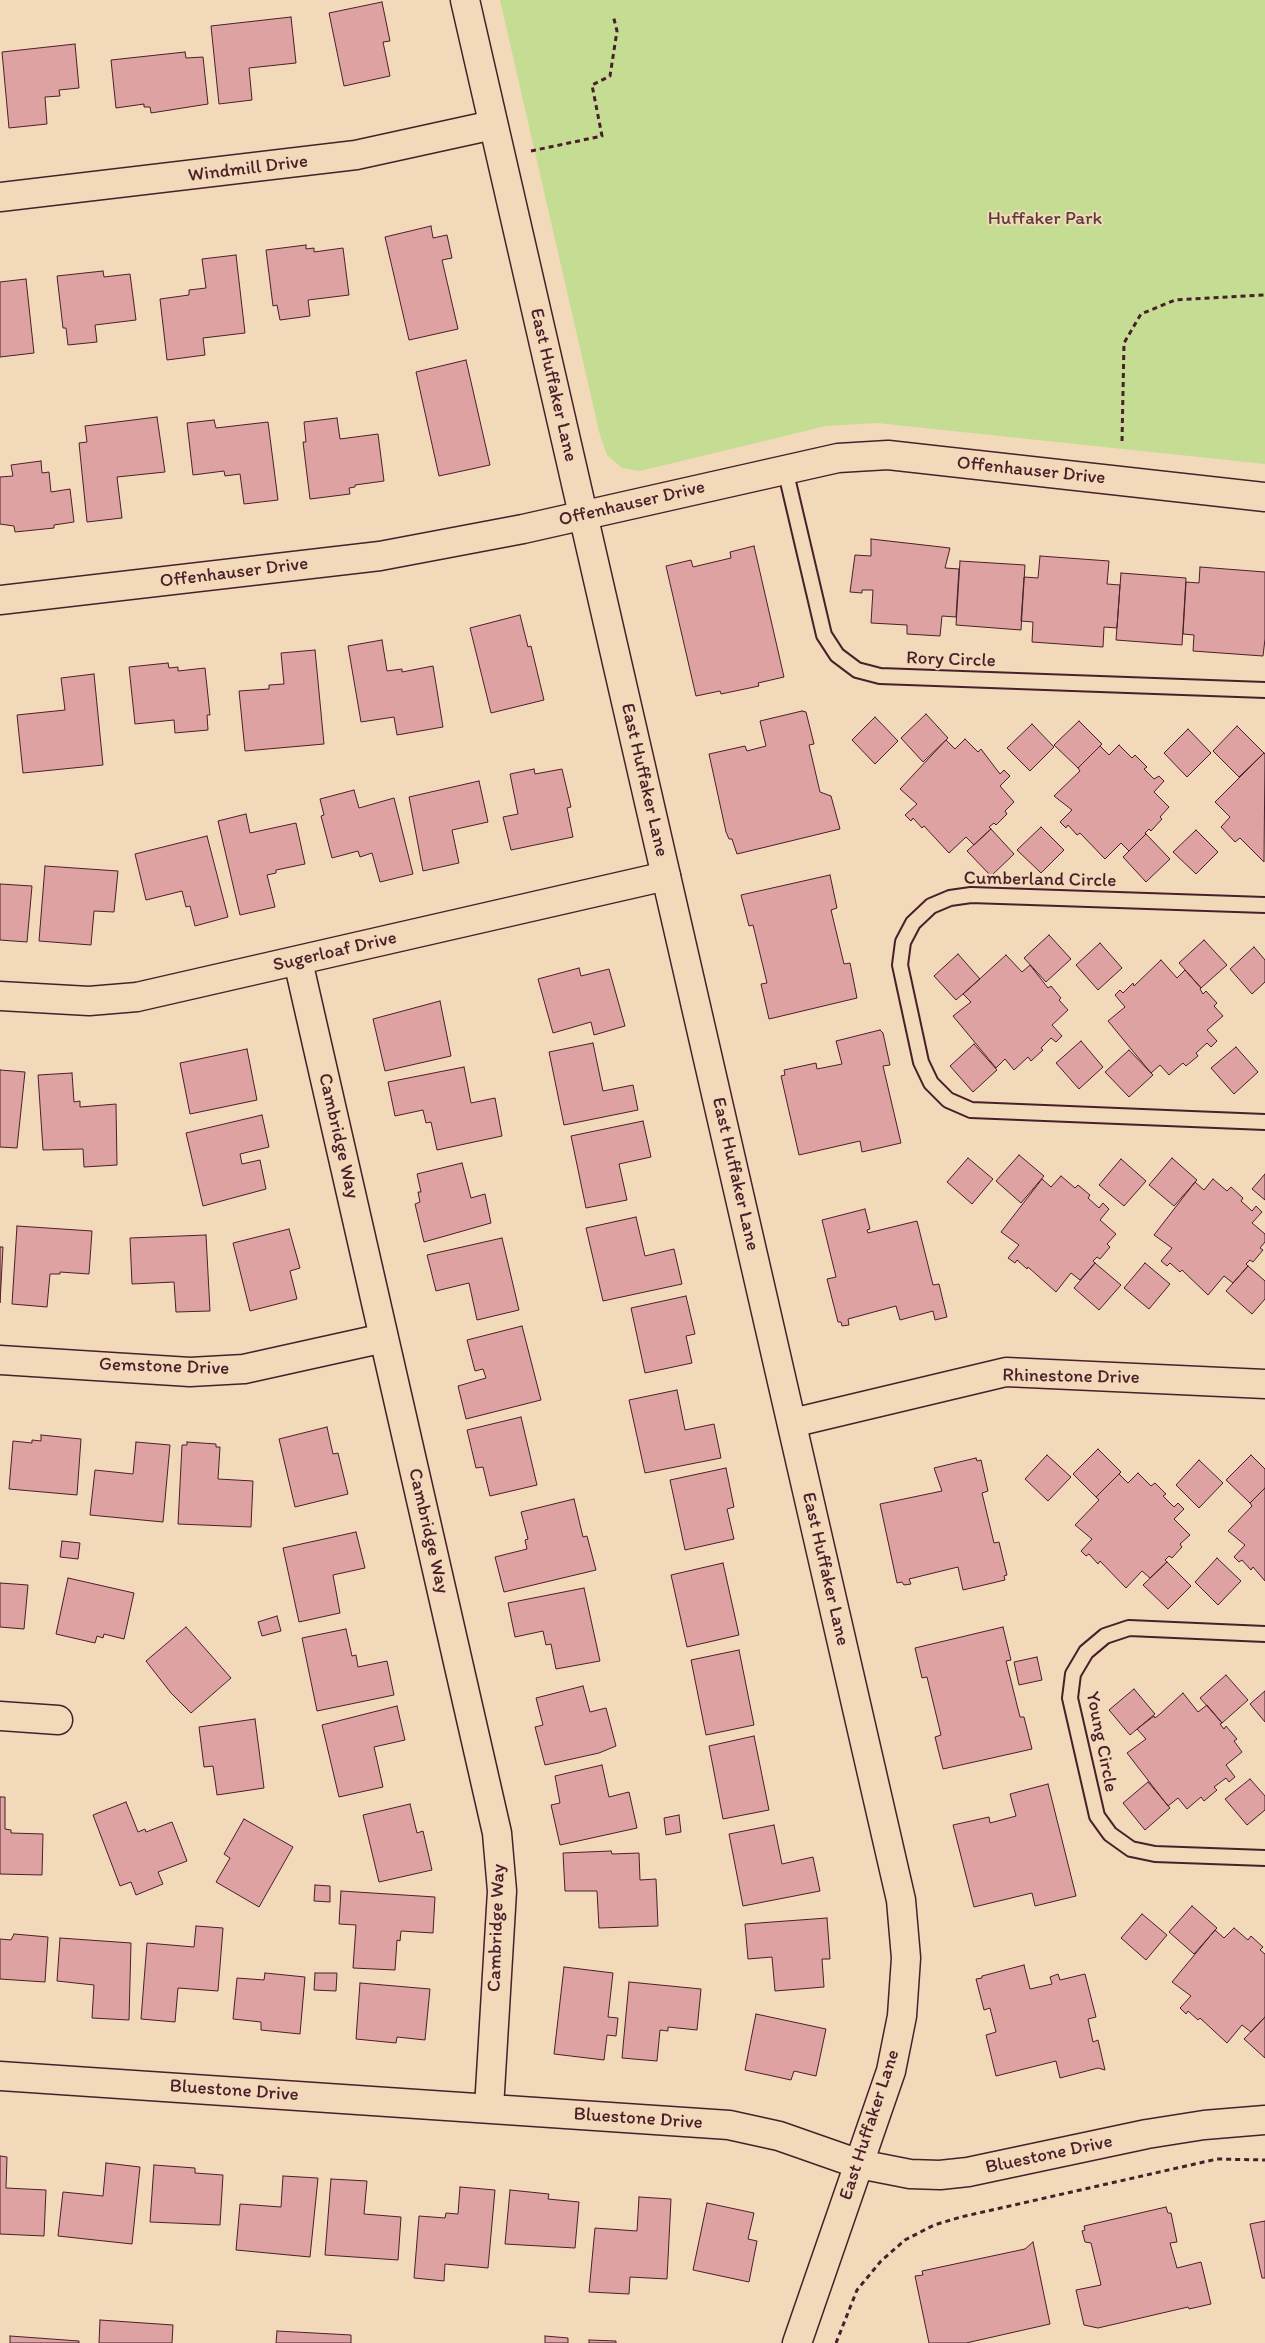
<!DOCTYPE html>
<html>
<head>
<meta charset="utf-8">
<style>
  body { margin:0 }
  canvas { display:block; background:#f1d9b9 }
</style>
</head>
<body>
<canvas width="1265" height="2343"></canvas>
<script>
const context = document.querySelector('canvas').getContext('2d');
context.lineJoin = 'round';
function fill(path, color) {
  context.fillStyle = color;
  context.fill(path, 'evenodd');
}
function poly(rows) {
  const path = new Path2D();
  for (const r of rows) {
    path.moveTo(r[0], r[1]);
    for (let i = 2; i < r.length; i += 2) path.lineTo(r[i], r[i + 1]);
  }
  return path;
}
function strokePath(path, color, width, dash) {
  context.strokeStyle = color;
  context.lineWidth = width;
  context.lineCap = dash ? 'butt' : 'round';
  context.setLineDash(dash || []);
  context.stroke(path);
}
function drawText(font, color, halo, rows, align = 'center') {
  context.font = font + ' Itim,sans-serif';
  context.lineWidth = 4;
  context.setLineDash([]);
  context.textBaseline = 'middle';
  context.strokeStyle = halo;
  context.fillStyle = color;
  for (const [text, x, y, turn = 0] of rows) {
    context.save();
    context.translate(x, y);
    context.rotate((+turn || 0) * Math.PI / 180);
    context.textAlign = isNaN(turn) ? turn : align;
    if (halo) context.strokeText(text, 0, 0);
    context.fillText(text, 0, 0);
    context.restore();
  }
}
const green = poly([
  [500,0,1265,0,1265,464,877,423,826,426,640,471,622,468,607,455,600,435]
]);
const building = poly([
  [382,2,390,41,383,42,390,76,344,86,329,13,382,2],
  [291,17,296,63,249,68,252,100,219,104,211,26,291,17],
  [75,44,79,88,59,90,60,96,45,97,47,124,9,128,2,52,75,44],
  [185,52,186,58,203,57,208,104,151,113,150,107,144,107,144,104,116,108,111,60,185,52],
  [431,226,433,238,447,235,452,258,442,260,458,329,409,340,385,237,431,226],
  [306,245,306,249,314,248,314,252,343,248,349,295,308,300,310,316,280,320,277,305,273,306,266,250,306,245],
  [236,255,245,333,203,338,205,355,167,360,160,299,189,295,189,290,206,288,202,259,236,255],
  [103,271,104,277,130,274,136,320,95,325,97,342,68,345,66,328,63,328,57,276,103,271],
  [26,279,34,353,0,357,0,282,26,279],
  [466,360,490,465,439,476,416,372,466,360],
  [157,417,165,472,117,477,122,518,87,522,79,443,87,442,85,426,157,417],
  [337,418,340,439,378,434,384,481,355,485,355,487,349,488,350,494,310,499,303,442,306,442,304,422,337,418],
  [214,420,216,428,268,422,278,500,244,504,240,474,225,476,224,471,193,475,187,423,214,420],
  [41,461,42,473,49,472,51,492,70,489,74,522,54,525,54,528,15,532,14,526,0,524,0,477,13,476,11,465,41,461],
  [871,539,950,548,945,568,959,569,956,617,942,616,940,636,907,634,907,625,871,623,873,590,862,590,862,593,850,592,855,555,871,556,871,539],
  [754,546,784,677,758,683,759,686,721,694,720,691,696,696,666,566,691,560,693,567,731,558,730,552,754,546],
  [1040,556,1109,561,1107,584,1120,585,1117,628,1104,627,1103,647,1032,642,1033,622,1021,621,1024,577,1038,578,1040,556],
  [960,561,1025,565,1021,630,956,625,960,561],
  [1200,567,1265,572,1265,639,1263,656,1193,651,1194,635,1183,634,1186,582,1199,583,1200,567],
  [1121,573,1186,578,1182,645,1116,640,1121,573],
  [520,615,528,647,531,646,544,700,491,713,470,628,520,615],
  [382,640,387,671,402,669,402,672,433,666,443,727,397,735,394,717,361,722,348,646,382,640],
  [315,650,324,744,245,751,239,691,269,689,269,685,284,684,281,653,315,650],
  [168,663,169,668,178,667,178,671,205,668,210,715,207,715,208,730,175,733,174,720,135,724,129,667,168,663],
  [94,674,103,765,23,773,17,715,65,710,61,678,94,674],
  [802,711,806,712,814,744,809,745,820,792,831,796,840,829,737,854,732,839,729,839,726,832,709,754,745,746,747,751,766,746,760,721,802,711],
  [926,714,948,738,923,762,901,738,926,714],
  [875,717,898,741,875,764,852,740,875,717],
  [1079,721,1102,744,1078,768,1054,745,1079,721],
  [1032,724,1054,747,1030,771,1007,748,1032,724],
  [1237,726,1264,753,1239,777,1213,751,1237,726],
  [1188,729,1211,753,1187,777,1164,753,1188,729],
  [965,739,978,752,981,749,1000,774,1004,770,1010,776,1000,786,1014,802,1005,811,1007,814,996,825,994,823,989,827,991,829,974,845,966,837,949,853,924,826,922,828,913,818,911,821,905,815,917,804,900,789,946,740,955,749,965,739],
  [1119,745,1132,758,1135,755,1147,767,1144,769,1154,779,1159,776,1164,781,1154,792,1169,807,1160,817,1162,819,1151,831,1149,829,1145,833,1146,834,1129,851,1121,843,1105,859,1080,833,1077,835,1068,825,1066,828,1060,822,1072,810,1054,796,1080,771,1078,768,1100,746,1109,755,1119,745],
  [1264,753,1265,754,1264,862,1240,838,1235,842,1221,827,1230,817,1215,802,1264,753],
  [534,769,535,774,562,769,571,807,567,808,573,837,511,850,503,817,518,814,510,774,534,769],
  [479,781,488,822,452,830,459,863,423,871,409,797,479,781],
  [354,790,359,808,394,798,413,874,380,882,372,853,360,857,358,851,332,858,321,816,324,815,320,799,354,790],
  [246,814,250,833,296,823,305,864,276,870,276,873,267,875,275,907,240,915,218,821,246,814],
  [1041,827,1064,850,1041,873,1017,850,1041,827],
  [991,829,1014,854,991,876,967,851,991,829],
  [1196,830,1218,852,1196,874,1173,852,1196,830],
  [1146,834,1170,859,1146,882,1123,857,1146,834],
  [207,836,228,917,195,926,190,906,186,907,182,891,146,900,135,854,207,836],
  [45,866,118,871,114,912,94,911,91,945,39,941,45,866],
  [830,875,837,908,831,910,844,964,850,963,857,998,769,1019,761,984,767,983,753,925,749,926,741,895,830,875],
  [0,884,32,886,27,942,0,940,0,884],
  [1049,935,1071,959,1046,982,1024,958,1049,935],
  [1204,940,1227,965,1201,988,1179,963,1204,940],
  [1100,943,1122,968,1098,990,1076,965,1100,943],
  [1254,947,1265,960,1265,982,1252,994,1230,969,1254,947],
  [958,954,980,979,956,1000,934,976,958,954],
  [1006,955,1022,972,1030,965,1048,988,1051,986,1061,998,1059,1000,1068,1010,1052,1025,1062,1036,1056,1042,1051,1038,1041,1048,1043,1050,1031,1061,1028,1057,1014,1070,1005,1059,996,1068,953,1016,971,1002,963,994,1006,955],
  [1161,960,1177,978,1185,970,1201,988,1200,989,1203,994,1206,991,1217,1003,1214,1006,1223,1016,1207,1030,1217,1041,1211,1047,1207,1043,1196,1053,1198,1056,1186,1066,1183,1063,1169,1075,1160,1065,1151,1073,1108,1021,1125,1007,1115,995,1120,990,1123,993,1133,983,1134,986,1161,960],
  [579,968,581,976,609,969,625,1026,594,1035,591,1022,553,1033,538,979,579,968],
  [440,1001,451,1056,385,1071,373,1019,440,1001],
  [880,1030,883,1033,890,1065,883,1066,901,1143,862,1152,860,1141,799,1155,781,1076,785,1075,784,1070,816,1063,817,1069,842,1064,836,1041,880,1030],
  [1081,1041,1103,1067,1079,1089,1056,1063,1081,1041],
  [593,1043,603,1091,633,1085,638,1110,564,1125,549,1052,593,1043],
  [974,1044,997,1070,973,1092,950,1066,974,1044],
  [1236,1047,1258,1072,1234,1094,1211,1068,1236,1047],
  [247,1049,257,1100,190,1114,180,1063,247,1049],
  [1129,1050,1153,1075,1129,1097,1105,1072,1129,1050],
  [464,1067,471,1103,495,1098,502,1136,437,1150,431,1122,426,1123,423,1110,395,1116,388,1082,464,1067],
  [0,1070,25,1072,17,1148,0,1147,0,1070],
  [72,1073,74,1102,80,1101,80,1107,116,1104,117,1165,84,1167,83,1149,43,1150,38,1075,72,1073],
  [262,1115,269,1147,240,1154,242,1164,260,1160,266,1189,203,1206,186,1133,262,1115],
  [643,1121,651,1157,619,1164,627,1200,586,1208,571,1136,643,1121],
  [1019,1155,1044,1176,1021,1203,996,1181,1019,1155],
  [968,1158,993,1179,972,1204,947,1182,968,1158],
  [1172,1158,1197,1180,1174,1206,1149,1185,1172,1158],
  [1121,1159,1146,1181,1124,1206,1099,1185,1121,1159],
  [462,1163,471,1198,485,1194,491,1223,424,1242,415,1204,420,1202,418,1192,421,1192,417,1174,462,1163],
  [1265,1174,1265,1200,1252,1189,1265,1174],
  [1061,1176,1075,1188,1078,1185,1090,1195,1088,1198,1099,1208,1103,1203,1109,1209,1100,1220,1116,1234,1107,1244,1110,1247,1100,1259,1097,1257,1093,1261,1095,1263,1080,1280,1071,1273,1056,1292,1028,1267,1027,1269,1017,1260,1015,1263,1008,1258,1019,1245,1001,1232,1042,1179,1051,1187,1061,1176],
  [1213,1179,1227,1191,1231,1187,1243,1198,1241,1201,1252,1211,1256,1206,1262,1212,1252,1223,1265,1234,1265,1242,1260,1248,1263,1250,1253,1262,1250,1260,1246,1264,1248,1266,1233,1283,1224,1276,1208,1295,1182,1270,1180,1272,1170,1263,1167,1266,1161,1261,1172,1248,1154,1235,1195,1182,1204,1190,1213,1179],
  [865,1209,870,1229,867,1230,868,1233,917,1221,933,1285,939,1284,947,1317,935,1320,933,1311,900,1320,896,1306,848,1319,849,1325,842,1326,841,1322,838,1322,827,1279,836,1277,822,1220,865,1209],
  [636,1217,645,1256,674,1249,682,1284,603,1301,586,1228,636,1217],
  [17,1226,92,1231,89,1274,60,1272,60,1274,50,1274,47,1307,12,1304,17,1226],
  [289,1229,300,1268,290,1271,297,1299,250,1311,233,1243,289,1229],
  [206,1235,210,1311,176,1312,174,1282,132,1284,130,1238,206,1235],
  [502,1238,519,1310,477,1320,469,1283,436,1291,427,1255,502,1238],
  [0,1247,3,1247,0,1303,0,1247],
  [1095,1263,1121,1285,1099,1310,1074,1288,1095,1263],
  [1145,1263,1170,1284,1149,1309,1124,1288,1145,1263],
  [1248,1266,1265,1281,1265,1299,1252,1314,1226,1291,1248,1266],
  [686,1296,695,1334,686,1336,692,1363,645,1373,631,1308,686,1296],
  [522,1326,541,1400,466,1419,458,1386,486,1378,483,1369,475,1371,467,1340,522,1326],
  [677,1390,685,1430,714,1424,721,1458,645,1473,629,1400,677,1390],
  [521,1417,537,1485,490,1496,483,1467,476,1468,467,1430,521,1417],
  [327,1427,333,1454,338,1453,348,1494,295,1507,279,1439,327,1427],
  [41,1435,81,1439,77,1495,9,1489,13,1441,32,1443,32,1440,41,1441,41,1435],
  [136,1442,170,1445,163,1522,90,1515,95,1470,133,1474,136,1442],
  [187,1442,216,1444,216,1447,220,1447,218,1479,253,1481,251,1527,178,1524,182,1445,187,1445,187,1442],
  [1098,1449,1121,1472,1096,1497,1073,1474,1098,1449],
  [1047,1455,1071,1477,1048,1501,1025,1479,1047,1455],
  [1251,1455,1265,1469,1265,1488,1250,1503,1226,1480,1251,1455],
  [976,1458,977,1461,981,1460,988,1491,982,1493,994,1543,999,1542,1007,1575,1004,1576,1005,1580,963,1590,958,1567,909,1579,911,1584,904,1585,902,1582,897,1583,880,1504,942,1491,934,1468,976,1458],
  [1199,1460,1223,1483,1199,1508,1176,1485,1199,1460],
  [726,1468,734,1507,727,1509,734,1539,685,1550,670,1480,726,1468],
  [1138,1473,1151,1486,1155,1483,1166,1494,1163,1496,1174,1507,1178,1503,1184,1509,1174,1519,1190,1535,1180,1544,1182,1547,1172,1558,1169,1556,1165,1560,1167,1562,1150,1578,1142,1571,1126,1588,1100,1561,1098,1564,1089,1554,1086,1556,1081,1551,1092,1539,1075,1525,1099,1500,1096,1497,1119,1474,1128,1483,1138,1473],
  [1265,1488,1265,1581,1253,1567,1251,1570,1242,1560,1239,1562,1234,1557,1245,1545,1228,1531,1252,1506,1250,1503,1265,1488],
  [574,1499,583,1537,587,1536,596,1570,504,1592,495,1557,527,1549,525,1540,528,1539,521,1512,574,1499],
  [356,1532,365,1568,333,1575,340,1613,299,1622,283,1548,356,1532],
  [62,1541,80,1543,78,1559,60,1557,62,1541],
  [1217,1558,1241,1581,1218,1605,1195,1582,1217,1558],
  [1167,1562,1191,1586,1168,1609,1143,1585,1167,1562],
  [723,1563,739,1635,687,1647,671,1575,723,1563],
  [68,1578,134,1593,124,1639,104,1634,103,1638,97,1636,95,1643,56,1634,68,1578],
  [0,1583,28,1585,24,1629,0,1627,0,1583],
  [584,1588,600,1661,556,1669,551,1644,546,1645,543,1631,515,1637,508,1603,584,1588],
  [277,1616,281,1631,262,1636,258,1622,277,1616],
  [186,1627,231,1678,191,1713,171,1693,146,1661,186,1627],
  [1003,1627,1011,1660,1006,1661,1020,1717,1024,1717,1032,1749,943,1769,935,1737,941,1735,927,1677,922,1678,915,1648,1003,1627],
  [346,1629,352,1656,356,1655,358,1667,387,1661,394,1695,317,1711,302,1638,346,1629],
  [739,1650,754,1725,706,1735,691,1660,739,1650],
  [1037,1657,1042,1680,1019,1685,1014,1662,1037,1657],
  [1226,1675,1248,1700,1222,1723,1200,1698,1226,1675],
  [583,1686,590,1712,606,1708,616,1746,599,1753,545,1765,535,1727,543,1725,536,1698,583,1686],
  [1134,1689,1155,1714,1130,1735,1109,1710,1134,1689],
  [1265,1691,1265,1722,1250,1704,1265,1691],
  [1183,1693,1198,1712,1207,1705,1222,1723,1220,1724,1224,1729,1226,1726,1237,1739,1234,1741,1242,1752,1226,1765,1235,1777,1229,1782,1226,1778,1214,1787,1217,1790,1204,1801,1201,1797,1187,1809,1178,1798,1168,1806,1127,1753,1146,1739,1137,1729,1154,1716,1155,1718,1160,1714,1183,1693],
  [397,1706,405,1740,374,1747,383,1787,339,1797,322,1725,397,1706],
  [255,1719,264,1788,217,1795,213,1766,204,1767,199,1727,255,1719],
  [754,1736,769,1810,723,1819,709,1746,754,1736],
  [602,1765,609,1797,629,1792,637,1828,560,1845,551,1805,560,1803,555,1776,602,1765],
  [1250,1779,1265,1796,1265,1810,1247,1825,1225,1799,1250,1779],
  [1148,1782,1170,1808,1145,1830,1123,1803,1148,1782],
  [1048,1784,1076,1896,1035,1906,1032,1893,974,1907,953,1825,989,1817,990,1823,1016,1816,1010,1794,1048,1784],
  [0,1797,5,1797,5,1829,11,1830,11,1833,43,1834,42,1875,0,1874,0,1797],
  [126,1802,138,1832,145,1829,146,1832,172,1822,187,1861,158,1872,163,1884,136,1895,131,1882,120,1886,93,1815,126,1802],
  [410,1804,417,1833,423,1831,432,1870,379,1882,363,1815,410,1804],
  [679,1815,681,1832,666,1835,664,1818,679,1815],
  [244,1819,293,1847,259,1907,216,1882,230,1858,224,1854,244,1819],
  [774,1825,782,1864,813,1857,820,1891,743,1906,729,1834,774,1825],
  [611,1851,612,1854,639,1853,640,1880,656,1879,658,1926,599,1928,597,1891,565,1891,563,1853,611,1851],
  [315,1885,330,1886,330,1902,314,1901,315,1885],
  [341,1891,435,1897,433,1933,401,1931,400,1941,397,1940,395,1970,353,1968,356,1925,339,1924,341,1891],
  [1192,1906,1217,1928,1194,1954,1169,1932,1192,1906],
  [1142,1914,1167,1935,1146,1960,1121,1938,1142,1914],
  [827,1918,830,1959,822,1959,824,1987,775,1991,772,1957,748,1959,745,1924,827,1918],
  [196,1926,223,1928,218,1991,178,1988,175,2022,141,2019,147,1943,194,1947,196,1926],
  [1234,1928,1248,1940,1251,1936,1263,1947,1260,1950,1265,1954,1265,2017,1251,2032,1242,2025,1227,2043,1200,2018,1198,2020,1188,2011,1186,2014,1180,2008,1191,1996,1172,1982,1215,1930,1224,1938,1234,1928],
  [14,1934,48,1937,45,1982,0,1979,0,1939,11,1940,14,1934],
  [60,1938,131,1943,129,2020,92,2018,94,1985,57,1981,60,1938],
  [1024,1965,1030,1989,1052,1984,1050,1977,1058,1974,1060,1980,1085,1974,1096,2017,1088,2019,1093,2042,1098,2040,1105,2070,1098,2068,1060,2078,1056,2061,996,2076,986,2035,996,2032,990,2008,984,2010,976,1979,982,1978,982,1976,1024,1965],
  [564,1967,613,1973,608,2017,618,2018,616,2036,607,2035,604,2060,554,2054,564,1967],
  [265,1973,305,1977,300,2034,261,2030,261,2022,233,2019,237,1978,264,1980,265,1973],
  [315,1973,337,1973,336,1991,314,1990,315,1973],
  [629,1982,701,1989,697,2030,668,2027,668,2031,660,2030,657,2061,622,2058,629,1982],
  [360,1983,430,1989,425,2040,397,2037,396,2043,356,2039,360,1983],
  [756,2014,826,2029,816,2076,794,2071,791,2080,745,2070,756,2014],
  [1265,2017,1265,2058,1244,2039,1265,2017],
  [0,2156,7,2157,6,2188,46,2190,44,2236,0,2234,0,2156],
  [106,2163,140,2167,132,2244,58,2236,63,2192,103,2196,106,2163],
  [154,2165,195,2168,195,2173,223,2175,220,2225,150,2222,154,2165],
  [283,2176,318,2178,310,2257,236,2250,240,2204,281,2207,283,2176],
  [331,2179,367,2181,364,2214,401,2217,398,2260,325,2255,331,2179],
  [460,2187,495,2190,488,2268,445,2264,444,2281,414,2278,419,2216,445,2218,446,2213,458,2214,460,2187],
  [510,2190,549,2194,548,2199,579,2202,575,2248,505,2244,510,2190],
  [639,2197,671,2199,667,2279,630,2277,629,2294,589,2292,595,2228,637,2231,639,2197],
  [707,2203,754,2213,748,2239,757,2241,749,2282,693,2270,707,2203],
  [1166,2207,1168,2213,1171,2213,1177,2242,1170,2243,1177,2268,1201,2262,1211,2304,1189,2309,1188,2307,1098,2328,1084,2325,1076,2290,1101,2285,1091,2243,1085,2242,1082,2231,1085,2230,1084,2226,1166,2207],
  [1265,2221,1265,2278,1262,2278,1250,2224,1265,2221],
  [1033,2242,1050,2324,966,2343,929,2343,915,2276,923,2275,922,2271,1025,2249,1033,2242],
  [100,2320,173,2325,172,2343,99,2343,100,2320],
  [277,2331,351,2335,351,2343,276,2343,277,2331],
  [10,2336,79,2341,79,2343,10,2343,10,2336],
  [545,2336,568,2338,568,2343,545,2343,545,2336],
  [589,2340,616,2341,616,2343,589,2343,589,2340]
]);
const path = poly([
  [531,151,602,136,592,85,610,76,617,31,613,15],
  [1122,441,1124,343,1141,314,1175,300,1265,295],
  [836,2343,857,2290,881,2261,905,2240,934,2225,961,2217,1217,2159,1265,2160]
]);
const lane = poly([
  [785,469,824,635,837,655,857,670,880,676,1265,690],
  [1265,905,971,895,950,898,931,906,913,923,903,942,900,965,921,1062,931,1083,948,1100,971,1110,1265,1122],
  [1265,1634,1129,1628,1105,1636,1086,1652,1073,1674,1070,1698,1097,1816,1110,1834,1131,1849,1155,1854,1265,1858]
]);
const street = poly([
  [0,197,356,155,493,125],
  [0,600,380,556,523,529,838,458,888,455,1265,497],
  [298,961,497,1833,502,1891,489,2108],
  [0,996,89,1001,137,997,666,876],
  [0,1360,190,1372,244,1369,384,1338],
  [792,1423,1006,1372,1265,1384],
  [0,1716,58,1720],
  [0,2076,729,2125,779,2136,859,2164]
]);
const secondary = poly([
  [465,0,901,1900,906,1958,902,2016,891,2071,797,2343],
  [859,2164,910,2174,940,2175,968,2172,1147,2134,1204,2125,1265,2120]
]);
const streetNames = [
  ["Windmill Drive",248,169,-7],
  ["East Huffaker Lane",553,385,77],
  ["Offenhauser Drive",1031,471,6],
  ["Offenhauser Drive",632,504,-13],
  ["Offenhauser Drive",234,573,-7],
  ["Rory Circle",951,660,2],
  ["East Huffaker Lane",644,780,77],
  ["Cumberland Circle",1040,880,1],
  ["Sugerloaf Drive",335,952,-13],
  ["Cambridge Way",338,1136,77],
  ["East Huffaker Lane",735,1174,77],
  ["Gemstone Drive",164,1367,2],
  ["Rhinestone Drive",1071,1377,1],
  ["Cambridge Way",428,1531,77],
  ["East Huffaker Lane",825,1569,77],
  ["Young Circle",1101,1742,79],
  ["Cambridge Way",497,1928,-88],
  ["Bluestone Drive",234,2091,4],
  ["Bluestone Drive",638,2119,4],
  ["East Huffaker Lane",870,2125,-72],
  ["Bluestone Drive",1049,2155,-12]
];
const parkNames = [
  ["Huffaker Park",1045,219]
];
fill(green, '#c4dd93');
fill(building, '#dda2a1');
strokePath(building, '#4a1f2b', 1);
strokePath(lane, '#4a1f2b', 18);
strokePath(street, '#4a1f2b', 31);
strokePath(secondary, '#4a1f2b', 31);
strokePath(path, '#4a1f2b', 3, [5, 4]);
strokePath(lane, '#f1d9b9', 14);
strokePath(street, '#f1d9b9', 28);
strokePath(secondary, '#f1d9b9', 28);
drawText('19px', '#4a1f2b', '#f1d9b9', streetNames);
drawText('19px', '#5c3c3b', '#f1d9b9', parkNames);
</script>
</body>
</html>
